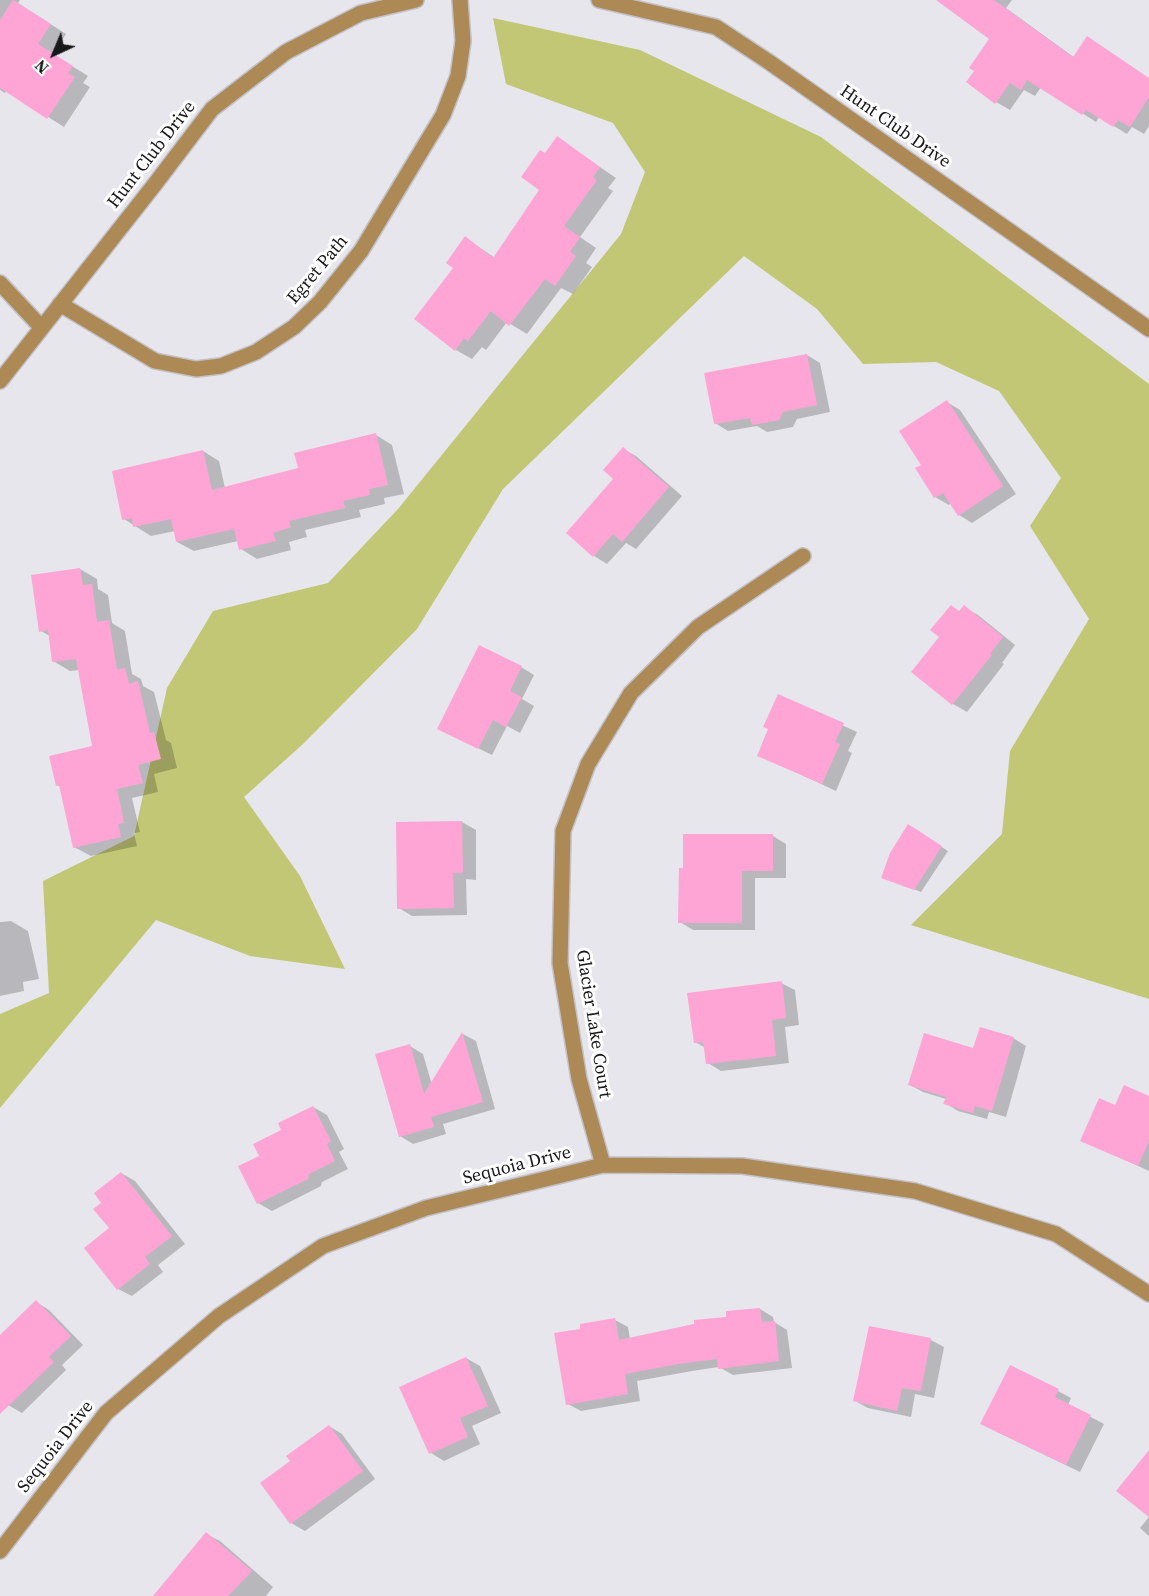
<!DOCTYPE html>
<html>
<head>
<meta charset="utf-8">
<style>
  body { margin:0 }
  #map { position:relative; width:1149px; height:1596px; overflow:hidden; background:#e6e6ec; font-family:"Source Serif 4",serif }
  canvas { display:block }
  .north { position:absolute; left:24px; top:24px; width:60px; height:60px; -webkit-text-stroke:4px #fff; paint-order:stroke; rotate:224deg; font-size:16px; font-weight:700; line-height:24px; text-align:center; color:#18181a }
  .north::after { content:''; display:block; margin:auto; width:21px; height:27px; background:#18181a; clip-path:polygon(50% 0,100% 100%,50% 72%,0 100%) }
</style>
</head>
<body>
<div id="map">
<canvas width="1149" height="1596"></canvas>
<div class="north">N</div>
</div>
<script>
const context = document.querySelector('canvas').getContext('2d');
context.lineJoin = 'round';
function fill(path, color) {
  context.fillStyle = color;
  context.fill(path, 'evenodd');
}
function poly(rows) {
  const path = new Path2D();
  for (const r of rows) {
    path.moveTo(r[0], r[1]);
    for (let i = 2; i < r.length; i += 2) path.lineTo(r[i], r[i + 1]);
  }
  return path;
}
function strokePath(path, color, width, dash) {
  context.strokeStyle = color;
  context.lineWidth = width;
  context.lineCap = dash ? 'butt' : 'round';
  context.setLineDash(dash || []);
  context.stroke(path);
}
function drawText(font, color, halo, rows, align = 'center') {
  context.font = font + ' "Source Serif 4",serif';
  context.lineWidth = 6;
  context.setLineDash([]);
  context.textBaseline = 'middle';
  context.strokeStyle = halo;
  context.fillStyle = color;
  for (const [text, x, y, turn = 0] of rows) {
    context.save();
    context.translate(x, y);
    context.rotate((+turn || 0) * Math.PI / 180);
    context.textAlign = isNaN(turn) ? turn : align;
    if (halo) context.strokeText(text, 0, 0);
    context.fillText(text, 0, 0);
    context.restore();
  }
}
const green = poly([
  [493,18,640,50,821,137,1149,384,1149,999,911,925,1002,834,1010,751,1089,619,1030,526,1061,478,999,391,936,362,863,364,817,309,744,256,503,489,417,629,303,744,244,797,300,876,345,969,250,956,156,920,0,1108,0,1014,49,993,43,881,134,836,167,688,213,611,328,583,398,509,621,234,645,172,613,123,506,84]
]);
const shadow = poly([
  [0,0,20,0,18,3,66,34,53,54,88,76,83,83,90,87,64,127,7,91,5,93,0,90],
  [948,0,1012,0,1006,8,1075,58,1149,78,1149,126,1144,134,1132,127,1127,134,1099,117,1096,122,1041,87,1035,96,1024,90,1010,110,996,102,968,82,976,71,992,38],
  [557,138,616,178,608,188,613,191,580,237,596,248,586,263,592,267,573,294,561,288,527,334,507,322,486,350,482,347,472,359,456,350,455,268,466,238,495,258,541,189,546,155],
  [807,355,820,363,830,412,797,419,793,427,767,432,757,426,728,431,715,423],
  [947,402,960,410,1016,494,972,523,959,515,951,503,949,505,935,497,923,465],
  [376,435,392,445,404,494,384,498,385,504,359,510,361,517,305,530,307,537,289,542,291,550,257,559,241,549,238,541,194,551,177,542,175,531,151,536,124,519,203,451,219,461,225,488,300,469],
  [623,449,636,456,682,496,636,549,626,543,607,564,594,556,568,533,616,479],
  [80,569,97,579,98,589,108,595,112,623,125,631,132,674,141,679,143,686,154,692,166,740,171,743,177,768,154,774,158,792,132,798,140,832,134,833,137,846,91,856,74,847,61,787,57,785,93,747,80,670,70,671,53,661,50,636,41,631],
  [964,607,978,615,1015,645,1002,663,1004,664,967,712,953,704,913,672],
  [521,667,534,675,522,699,534,706,520,733,507,726,492,755,453,736],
  [779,696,857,732,848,751,852,753,836,791,759,755,770,729],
  [462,822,476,830,476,880,466,879,467,915,412,916,399,908,398,823],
  [909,826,948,851,921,892,883,877],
  [773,836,786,844,786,878,755,878,755,930,693,930,680,922],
  [11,921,28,931,39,979,23,982,24,991,0,996,0,922],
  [781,983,795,990,799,1025,785,1027,789,1063,721,1071,708,1063,706,1048,695,1042],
  [463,1034,476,1041,495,1109,443,1124,446,1134,413,1144,400,1136,410,1046,423,1054,432,1085],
  [1013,1038,1026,1046,1006,1117,989,1112,987,1119,958,1111,945,1103,946,1099,923,1092,910,1085,974,1050],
  [1149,1098,1149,1171,1082,1140,1116,1107],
  [313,1107,327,1115,344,1149,339,1152,348,1169,322,1182,321,1186,272,1211,258,1203,261,1157,283,1131],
  [121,1173,135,1181,185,1244,158,1265,163,1272,132,1296,118,1289,111,1228],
  [36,1302,49,1310,83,1345,62,1365,66,1370,22,1413,8,1405,0,1397,0,1337],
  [760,1309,773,1317,774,1322,787,1330,792,1368,733,1375,719,1367,692,1371,637,1381,640,1401,581,1411,568,1404,582,1330,615,1320,628,1327,630,1339],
  [870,1327,931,1340,944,1347,934,1398,915,1394,911,1417,868,1408,855,1401],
  [466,1358,480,1366,501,1413,472,1426,480,1444,444,1461,431,1453],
  [1058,1391,1071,1398,1068,1405,1104,1424,1080,1472,995,1431],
  [329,1426,342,1434,375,1479,305,1531,291,1523],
  [1149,1517,1149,1536,1140,1528],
  [206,1534,220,1541,273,1587,266,1596,167,1596]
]);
const building = poly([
  [13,0,51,24,38,44,73,66,68,73,75,77,47,119,0,88,0,20],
  [936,0,994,0,1073,57,1087,36,1149,78,1149,97,1130,127,1118,120,1113,127,1086,110,1082,115,1027,80,1021,90,1010,83,995,104,966,82,974,71,969,68,989,39],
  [557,136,600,167,593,177,597,180,564,226,580,237,570,252,576,256,555,286,545,279,509,326,491,311,468,341,464,338,455,351,414,319,453,268,446,263,465,236,493,258,539,190,521,177,540,150,545,153],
  [807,354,817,405,783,412,779,420,752,425,750,418,714,424,704,373],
  [947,400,1003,486,958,516,943,493,934,498,915,468,921,465,899,431],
  [376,433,388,485,369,489,370,495,343,501,345,508,289,521,291,527,273,533,276,541,239,550,234,529,176,542,171,519,133,527,132,518,122,520,112,471,203,450,212,490,298,468,294,453],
  [623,447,669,487,622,542,613,534,593,557,566,533,613,479,603,470],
  [80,568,83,585,92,584,97,622,109,620,117,670,125,668,129,684,138,681,150,733,154,732,161,759,138,765,143,783,117,789,124,823,118,824,121,837,73,848,59,785,56,786,49,756,92,746,76,659,52,662,48,630,39,632,31,575],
  [951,605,959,611,964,605,1003,637,990,654,992,655,952,705,911,672,939,637,930,630],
  [479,645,522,666,510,691,522,697,506,727,493,720,478,749,437,729],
  [778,694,844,723,835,742,840,744,822,784,757,756,768,729,763,727],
  [462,821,463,873,453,873,454,908,397,909,396,822],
  [908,824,942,846,914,890,881,878,890,853],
  [683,834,773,834,773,871,742,871,742,923,678,923,679,868,683,868],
  [782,981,786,1018,772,1020,776,1056,706,1064,703,1042,694,1043,687,993],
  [980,1027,1014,1037,992,1111,975,1106,973,1113,943,1104,946,1097,908,1085,924,1033,973,1048],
  [462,1032,483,1102,431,1117,434,1127,399,1137,375,1054,410,1044,424,1094],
  [1124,1085,1149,1096,1149,1141,1138,1166,1080,1141,1099,1098,1115,1105],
  [313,1106,331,1141,327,1144,335,1161,309,1174,308,1179,257,1204,238,1166,259,1156,253,1144,281,1130,278,1123],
  [121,1172,172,1236,145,1257,150,1264,117,1290,84,1248,109,1228,93,1209,101,1203,94,1193],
  [36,1300,71,1336,49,1357,54,1362,0,1414,0,1335],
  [760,1308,762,1322,775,1321,779,1361,718,1369,717,1359,678,1364,625,1374,628,1394,566,1405,554,1333,580,1329,580,1324,615,1318,619,1340,694,1324,694,1320,726,1317,726,1311],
  [869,1326,931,1338,921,1391,902,1388,897,1411,853,1401],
  [466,1357,488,1406,460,1418,468,1437,429,1454,399,1387],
  [1010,1365,1059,1389,1055,1397,1091,1415,1066,1465,980,1424],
  [329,1425,363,1471,290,1524,260,1483,290,1461,286,1456],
  [1149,1450,1149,1517,1116,1491],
  [206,1532,252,1571,228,1596,153,1596]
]);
const street = poly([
  [599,0,716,27,769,62,1149,329],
  [0,283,41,327],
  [60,304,155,361,196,369,221,366,256,352,294,327,320,302,361,251,443,115,458,76,463,41,460,0],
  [0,381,155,184,212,109,286,52,361,13,416,0],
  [603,1165,579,1079,560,963,563,831,588,764,631,693,698,627,803,556],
  [0,1551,106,1413,219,1316,323,1246,426,1208,603,1165,742,1166,915,1191,1056,1234,1149,1294]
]);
const streetNames = [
  ["Hunt Club Drive",895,127,35],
  ["Hunt Club Drive",152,155,-52],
  ["Egret Path",318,270,-50],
  ["Glacier Lake Court",593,1024,81],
  ["Sequoia Drive",517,1166,-14],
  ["Sequoia Drive",56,1447,-52]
];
fill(green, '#c2c776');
fill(shadow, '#0003');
fill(building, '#fea5d5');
strokePath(street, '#c1c1c6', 18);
strokePath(street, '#ad8956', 15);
drawText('18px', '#18181a', '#fff', streetNames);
</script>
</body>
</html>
